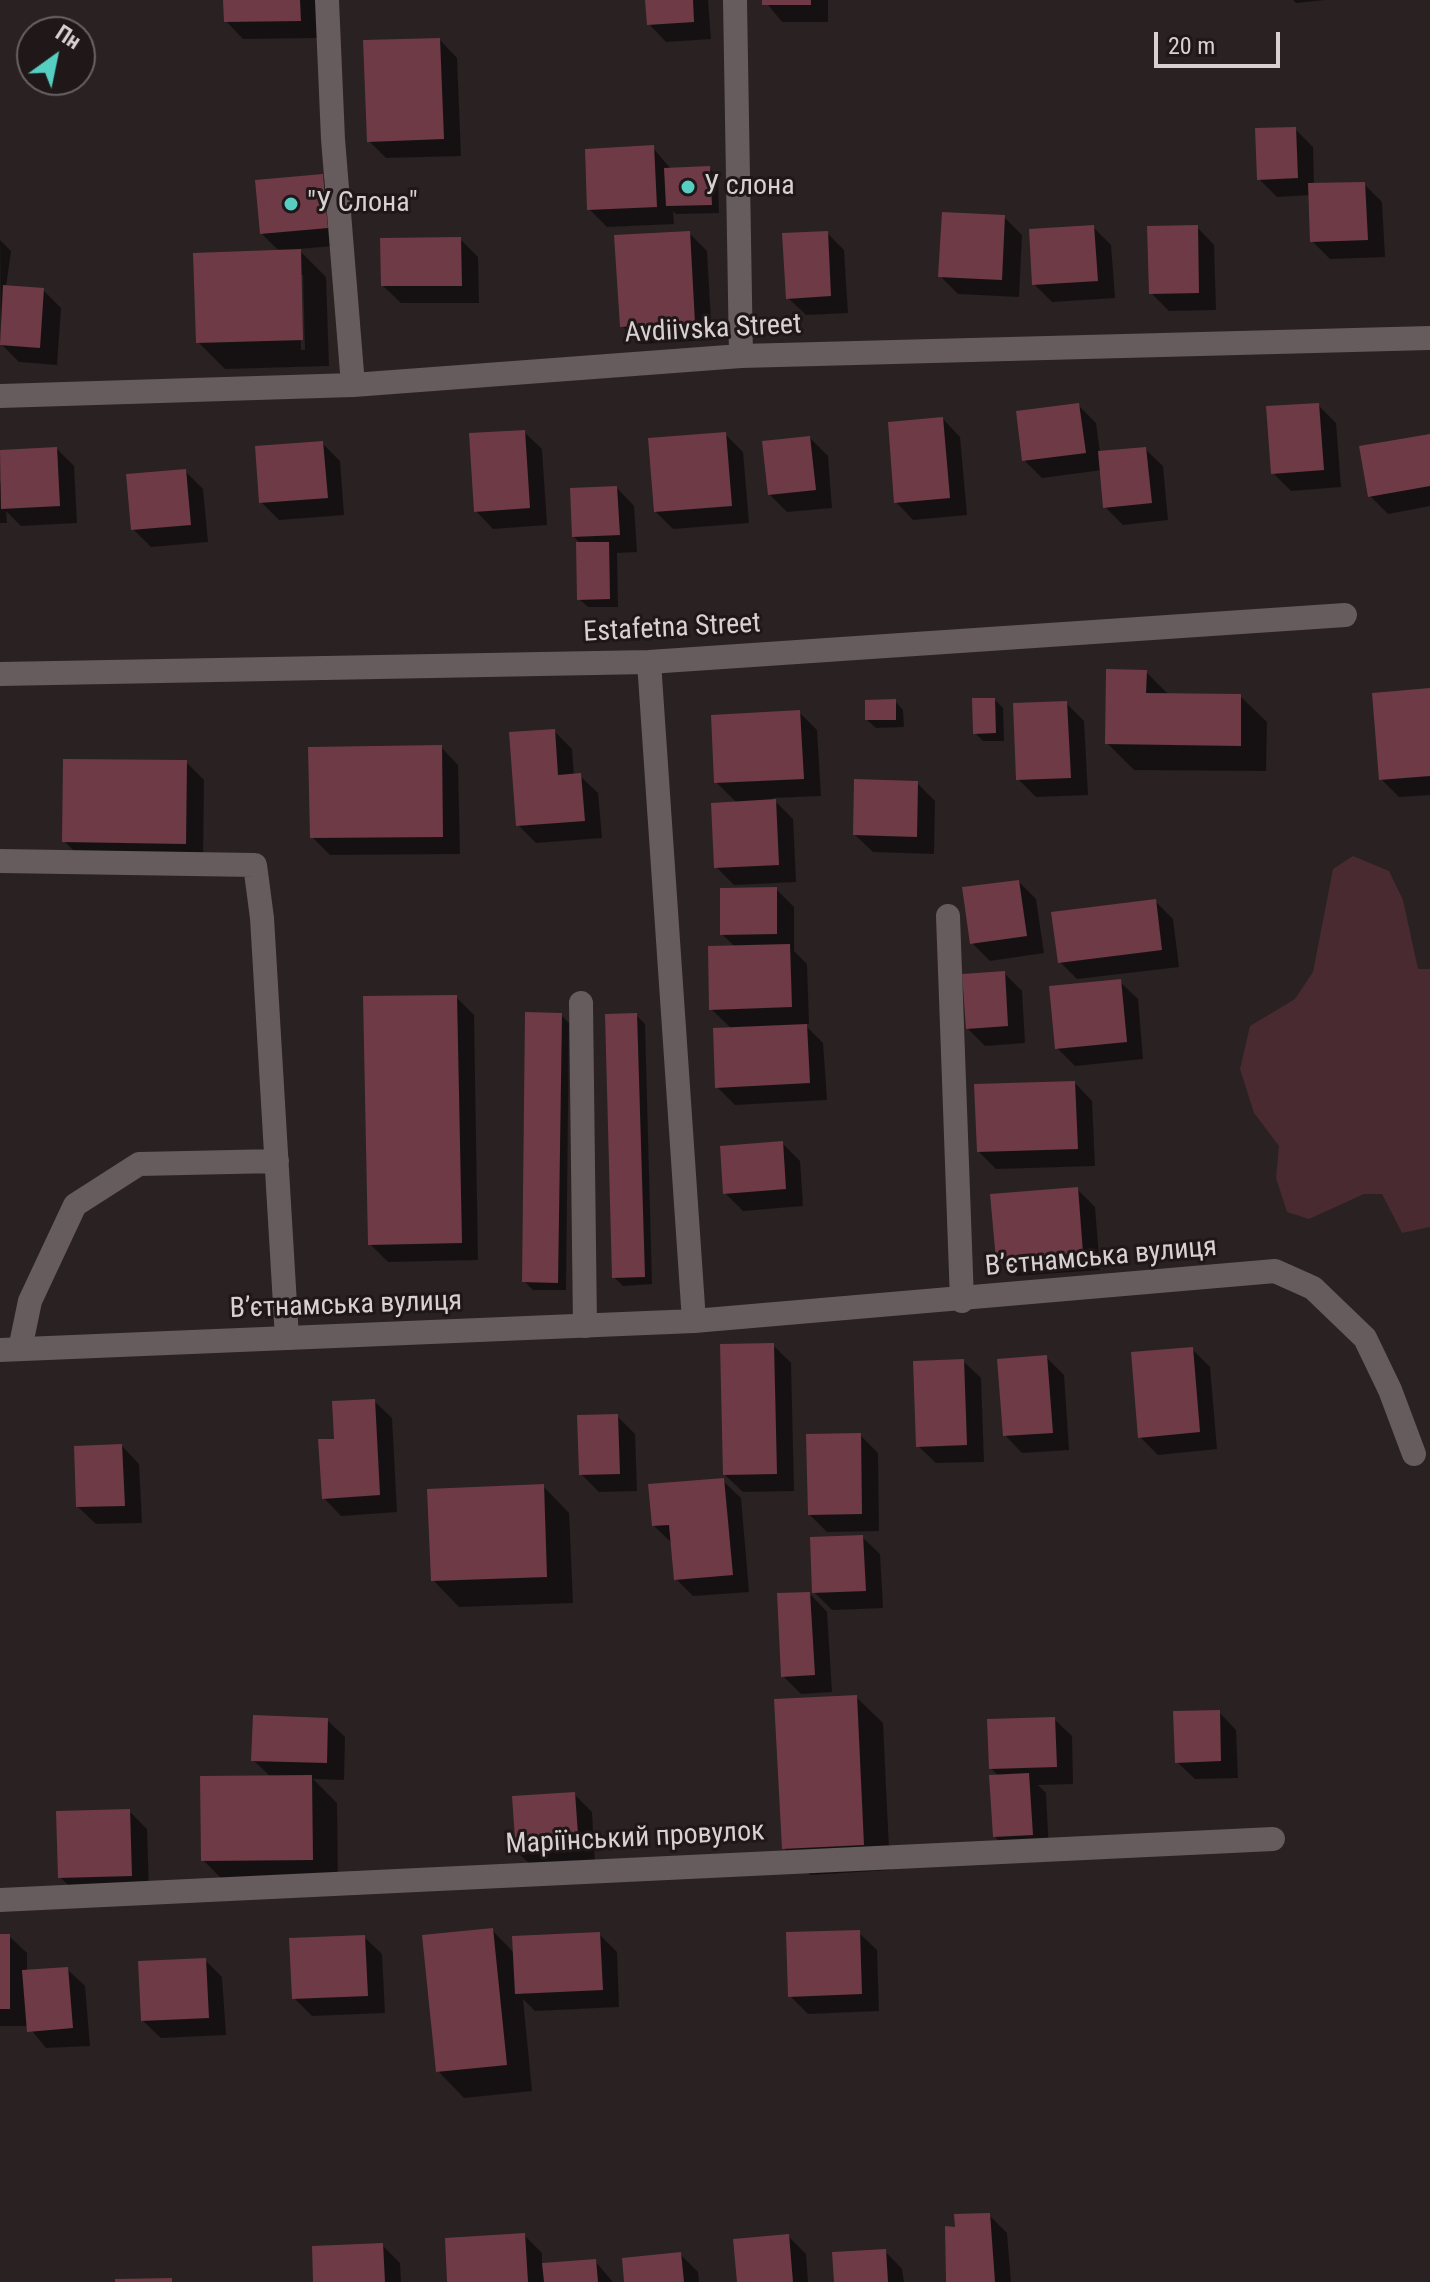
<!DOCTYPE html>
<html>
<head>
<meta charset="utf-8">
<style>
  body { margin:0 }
  #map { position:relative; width:1430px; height:2282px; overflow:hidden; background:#292122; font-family:"Roboto Condensed",sans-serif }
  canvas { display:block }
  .north { position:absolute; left:16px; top:16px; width:80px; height:80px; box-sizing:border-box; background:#201719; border:2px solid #696163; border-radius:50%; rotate:33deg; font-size:22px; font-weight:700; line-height:32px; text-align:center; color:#d7d1d2 }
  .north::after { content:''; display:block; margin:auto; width:28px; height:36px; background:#57cec2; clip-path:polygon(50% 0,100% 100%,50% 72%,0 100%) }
  .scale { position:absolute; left:1154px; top:32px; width:126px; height:36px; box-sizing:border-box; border:4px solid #d7d1d2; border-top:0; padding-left:10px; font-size:24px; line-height:28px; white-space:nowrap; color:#d7d1d2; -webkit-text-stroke:6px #201719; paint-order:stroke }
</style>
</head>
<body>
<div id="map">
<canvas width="1430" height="2282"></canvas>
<div class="north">Пн</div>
<div class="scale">20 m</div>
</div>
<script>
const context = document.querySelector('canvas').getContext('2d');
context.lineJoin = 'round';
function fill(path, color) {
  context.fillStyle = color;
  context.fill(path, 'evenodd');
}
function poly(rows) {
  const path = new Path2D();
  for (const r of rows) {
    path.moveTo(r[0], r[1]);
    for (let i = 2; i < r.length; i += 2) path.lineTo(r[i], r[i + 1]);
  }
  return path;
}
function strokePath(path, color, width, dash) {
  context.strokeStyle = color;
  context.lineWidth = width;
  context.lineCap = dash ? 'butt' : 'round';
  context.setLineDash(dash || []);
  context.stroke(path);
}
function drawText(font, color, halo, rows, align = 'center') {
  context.font = font + ' "Roboto Condensed",sans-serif';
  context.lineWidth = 6;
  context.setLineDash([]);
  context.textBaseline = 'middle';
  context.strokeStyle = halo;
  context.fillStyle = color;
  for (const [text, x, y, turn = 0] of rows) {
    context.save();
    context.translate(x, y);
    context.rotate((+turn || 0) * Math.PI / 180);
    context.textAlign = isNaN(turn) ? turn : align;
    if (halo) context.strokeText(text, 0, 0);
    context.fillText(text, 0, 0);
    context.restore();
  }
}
const green = poly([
  [1353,856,1389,871,1403,900,1418,969,1430,969,1430,1227,1402,1233,1382,1194,1364,1194,1309,1219,1287,1212,1276,1178,1279,1146,1254,1113,1240,1069,1250,1026,1295,999,1313,972,1333,869]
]);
const shadow = poly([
  [225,0,317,0,318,38,243,39,226,21],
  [647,0,708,0,711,39,666,42,649,24],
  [764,0,828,0,828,22,782,22],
  [1293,0,1325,0,1296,3],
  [440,40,457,58,461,156,386,158,369,141],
  [1295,129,1313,147,1314,185,1364,184,1382,202,1385,257,1330,259,1312,241,1310,195,1277,197,1259,179],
  [653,148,671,169,709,168,718,176,719,213,676,214,673,211,674,224,607,227,589,209],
  [322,176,340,194,345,245,298,249,326,277,329,366,225,369,198,342,280,252,261,233],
  [299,275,303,275,305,350,301,350],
  [1004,217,1022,235,1019,297,958,294,940,276],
  [1093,227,1111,245,1115,298,1052,302,1034,284],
  [1197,227,1214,245,1216,310,1169,311,1151,293],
  [689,233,707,251,712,340,640,344,622,326],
  [827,233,844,250,848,313,806,315,788,298],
  [460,239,478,257,479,303,401,303,383,286],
  [0,240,11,251,6,287,43,290,61,308,57,365,19,362,1,344],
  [1078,405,1096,423,1100,453,1145,449,1163,466,1168,520,1123,525,1105,507,1102,470,1042,478,1024,460],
  [1318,405,1336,423,1341,487,1291,491,1273,473],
  [943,419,960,437,967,515,913,520,896,502],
  [524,432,542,449,547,525,493,529,476,511],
  [725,434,743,452,749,523,673,529,655,511],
  [1430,436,1430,506,1388,514,1370,496],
  [810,438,828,456,832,508,787,512,769,494],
  [322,443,340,461,344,515,279,520,261,502],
  [57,449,74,466,77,523,21,526,6,511,7,523,0,523,0,483],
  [185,471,203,489,208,542,151,547,133,529],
  [617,488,634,506,637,552,617,553,618,607,588,607,579,599,581,544,574,537],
  [1146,672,1169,695,1240,696,1267,722,1266,771,1134,770,1107,743],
  [1430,690,1430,795,1399,797,1381,779],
  [995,700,1003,708,1004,741,983,741,975,733],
  [895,701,903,710,904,727,876,728,867,720],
  [1066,703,1084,721,1088,795,1036,797,1018,779],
  [799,712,817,730,821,796,772,798,793,819,796,882,734,885,716,867,737,803,716,782],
  [554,731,572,749,574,776,580,776,598,793,602,838,536,843,518,825],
  [441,747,458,765,460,854,330,855,312,837],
  [186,762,204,780,203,860,82,859,64,841],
  [917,783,935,801,934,854,873,852,855,835],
  [1019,882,1036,899,1044,953,990,961,972,943],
  [776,889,794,907,794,951,807,964,809,1024,804,1024,823,1043,827,1100,735,1105,717,1087,732,1029,711,1009,735,947,722,934],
  [1155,901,1173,919,1179,967,1077,979,1060,962],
  [1004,973,1022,991,1025,1043,985,1046,967,1028],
  [1120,982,1138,999,1143,1059,1075,1066,1057,1048],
  [456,997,474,1015,478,1260,388,1262,370,1244],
  [561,1015,569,1023,566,1290,533,1290,524,1281],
  [636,1015,645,1024,652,1284,623,1286,614,1277],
  [1075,1083,1092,1101,1095,1166,996,1169,979,1152],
  [782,1143,800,1161,803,1206,743,1211,725,1193],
  [1077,1189,1095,1207,1100,1270,1016,1276,998,1259],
  [773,1345,791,1363,794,1491,743,1492,725,1475],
  [1192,1349,1210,1367,1217,1449,1158,1455,1140,1437],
  [1046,1357,1064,1375,1069,1450,1022,1453,1005,1435],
  [963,1361,981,1378,984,1462,936,1463,918,1446],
  [374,1401,392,1418,397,1512,341,1516,324,1498,336,1441],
  [617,1416,635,1434,637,1491,599,1492,581,1474],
  [860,1435,878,1453,879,1531,827,1532,810,1515],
  [122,1446,139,1464,142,1523,96,1524,78,1507],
  [723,1481,741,1498,749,1592,693,1596,676,1579,673,1544,654,1526],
  [543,1486,569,1513,573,1603,459,1607,433,1580],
  [862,1537,880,1554,883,1608,832,1610,814,1592],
  [810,1594,827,1612,832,1692,801,1694,783,1676],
  [856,1697,883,1723,890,1870,810,1875,784,1848],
  [1219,1712,1236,1730,1238,1778,1195,1779,1177,1762],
  [1054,1719,1072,1736,1073,1784,1038,1785,1046,1793,1049,1852,1012,1854,994,1836,999,1777,991,1768],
  [327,1720,345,1737,344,1780,313,1779,337,1803,338,1886,230,1887,203,1860,271,1777,253,1760],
  [574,1794,592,1812,595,1866,536,1870,518,1853],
  [129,1811,147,1829,149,1893,78,1895,60,1877],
  [492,1930,515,1954,599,1934,617,1952,619,2007,535,2011,523,1999,532,2091,464,2098,438,2071],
  [859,1933,877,1950,879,2011,808,2014,790,1996],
  [0,1936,9,1936,27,1953,27,1972,67,1969,85,1986,90,2046,46,2048,28,2026,0,2026],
  [364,1937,382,1954,385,2013,312,2016,294,1998],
  [205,1960,222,1977,226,2035,161,2038,143,2021],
  [989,2215,1007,2233,1011,2282,948,2282,957,2229],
  [524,2235,542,2253,542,2265,595,2261,613,2282,449,2282],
  [788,2236,806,2254,808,2282,739,2282],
  [382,2245,400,2263,401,2282,315,2282],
  [885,2251,902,2269,904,2282,836,2282],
  [680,2254,698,2272,699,2282,626,2282]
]);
const building = poly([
  [223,0,300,0,301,21,224,22],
  [645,0,693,0,694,22,647,25],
  [762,0,811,0,811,5,762,5],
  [440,38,444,139,367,142,363,40],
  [1296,127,1298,178,1257,180,1255,128],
  [654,145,657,207,587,210,585,149],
  [710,166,712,205,666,206,664,168],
  [323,174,328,228,260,234,255,180],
  [1365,182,1368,240,1310,242,1308,183],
  [942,212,1005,215,1002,280,938,277],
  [1094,225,1098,281,1032,285,1029,229],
  [1198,225,1199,293,1149,294,1147,226],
  [690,231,695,323,620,327,614,235],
  [828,231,831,296,786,299,782,233],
  [461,237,462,286,381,286,380,238],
  [301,249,303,340,196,343,193,253],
  [3,285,44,288,40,348,0,345],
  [1079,403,1086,453,1022,461,1016,411],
  [1319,403,1324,470,1271,474,1266,406],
  [943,417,950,498,894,503,888,422],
  [525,430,530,508,474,512,469,433],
  [726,432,732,506,654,512,648,438],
  [1430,434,1430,486,1368,497,1359,446],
  [810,436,816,490,768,495,762,441],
  [323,441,328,498,259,503,255,446],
  [57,447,60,506,1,509,0,450],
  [1146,447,1152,503,1103,508,1098,451],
  [186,469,191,525,131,530,126,474],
  [617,486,620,535,572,537,570,488],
  [576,542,609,542,610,599,577,600],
  [1106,669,1147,670,1146,693,1241,694,1241,746,1105,744],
  [1430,688,1430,776,1379,780,1372,693],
  [972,698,995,698,996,733,973,734],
  [896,699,896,720,865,720,865,700],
  [1067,701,1071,778,1016,780,1013,703],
  [800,710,804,779,714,783,711,715],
  [555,729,558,775,581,773,585,821,516,826,509,732],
  [442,745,443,837,310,838,308,747],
  [63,759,187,760,186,844,62,842],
  [854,779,918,781,917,837,853,835],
  [776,799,779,865,714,868,711,803],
  [1019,880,1027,936,970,944,962,887],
  [777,887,777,934,720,935,720,888],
  [1156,899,1162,950,1058,963,1051,912],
  [790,944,792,1007,709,1010,708,946],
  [1005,971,1008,1026,966,1029,962,974],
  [1121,979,1127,1042,1055,1049,1049,986],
  [457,995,462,1243,368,1245,363,996],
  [525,1012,562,1013,558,1283,522,1282],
  [637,1013,645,1277,612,1278,605,1014],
  [807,1024,810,1083,715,1088,713,1028],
  [1075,1081,1078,1149,977,1152,974,1084],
  [783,1141,786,1189,723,1194,720,1146],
  [1078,1187,1083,1253,996,1260,990,1194],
  [774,1343,777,1474,723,1475,720,1344],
  [1193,1347,1200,1432,1138,1438,1131,1352],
  [1047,1355,1053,1433,1003,1436,997,1359],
  [964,1359,967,1445,916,1447,913,1361],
  [375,1399,380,1495,322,1499,318,1439,334,1439,332,1401],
  [618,1414,620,1474,579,1475,577,1415],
  [861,1433,862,1514,808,1515,806,1434],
  [122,1444,125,1506,76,1507,74,1446],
  [724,1478,733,1575,674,1580,669,1525,652,1526,648,1484],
  [544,1484,547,1577,431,1581,427,1489],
  [863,1535,866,1591,812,1593,810,1537],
  [810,1592,815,1675,781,1677,777,1593],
  [857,1695,864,1845,782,1849,774,1699],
  [1220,1710,1221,1761,1175,1763,1173,1711],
  [253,1715,328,1718,327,1763,251,1761],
  [1055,1717,1057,1767,989,1769,987,1719],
  [1029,1773,1033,1835,993,1837,989,1775],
  [312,1775,313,1860,201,1861,200,1776],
  [575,1792,579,1849,516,1854,512,1796],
  [130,1809,132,1876,58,1878,56,1811],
  [493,1928,507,2065,436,2072,422,1935],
  [860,1930,862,1994,788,1997,786,1932],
  [600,1932,603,1990,515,1994,512,1936],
  [0,1934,10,1934,10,2009,0,2009],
  [365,1935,368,1996,292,1999,289,1938],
  [206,1958,209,2018,141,2021,138,1961],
  [68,1967,73,2028,27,2032,22,1970],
  [990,2213,995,2282,946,2282,945,2226,955,2227,954,2214],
  [525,2233,528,2282,447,2282,445,2238],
  [789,2234,793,2282,737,2282,733,2239],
  [383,2243,385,2282,313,2282,312,2246],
  [886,2249,888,2282,834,2282,832,2252],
  [681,2252,684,2282,624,2282,622,2258],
  [596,2259,598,2282,544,2282,542,2263],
  [172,2278,172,2282,115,2282,115,2279]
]);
const lane = poly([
  [0,861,255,865,262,918,287,1338],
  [948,916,962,1301],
  [581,1003,585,1326],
  [20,1349,30,1301,75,1205,139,1164,277,1161]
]);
const street = poly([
  [327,0,333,139,353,385],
  [735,0,741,356],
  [0,396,353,385,741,356,1430,338],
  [649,662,694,1321],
  [0,674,649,662,1345,615],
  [0,1350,694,1321,1275,1271,1313,1288,1365,1338,1390,1390,1414,1454],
  [0,1900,1273,1839]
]);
const markers = [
  [688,187,8,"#57cec2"],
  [291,204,8,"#57cec2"]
];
const poiNames = [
  ["У слона",704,187],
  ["\"У Слона\"",307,204]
];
const streetNames = [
  ["Avdiivska Street",713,330,-3],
  ["Estafetna Street",672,629,-3],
  ["Вʼєтнамська вулиця",1101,1258,-5],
  ["Вʼєтнамська вулиця",346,1306,-2],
  ["Маріїнський провулок",635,1839,-3]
];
fill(green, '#492a31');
fill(shadow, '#0007');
fill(building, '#6e3a46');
strokePath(lane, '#665b5d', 24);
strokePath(street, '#665b5d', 24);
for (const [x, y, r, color] of markers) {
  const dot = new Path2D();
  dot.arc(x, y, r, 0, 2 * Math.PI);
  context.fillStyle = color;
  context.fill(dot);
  strokePath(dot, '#201719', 3);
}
drawText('28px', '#d7d1d2', '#201719', poiNames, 'left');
drawText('28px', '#d7d1d2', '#201719', streetNames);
</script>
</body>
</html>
